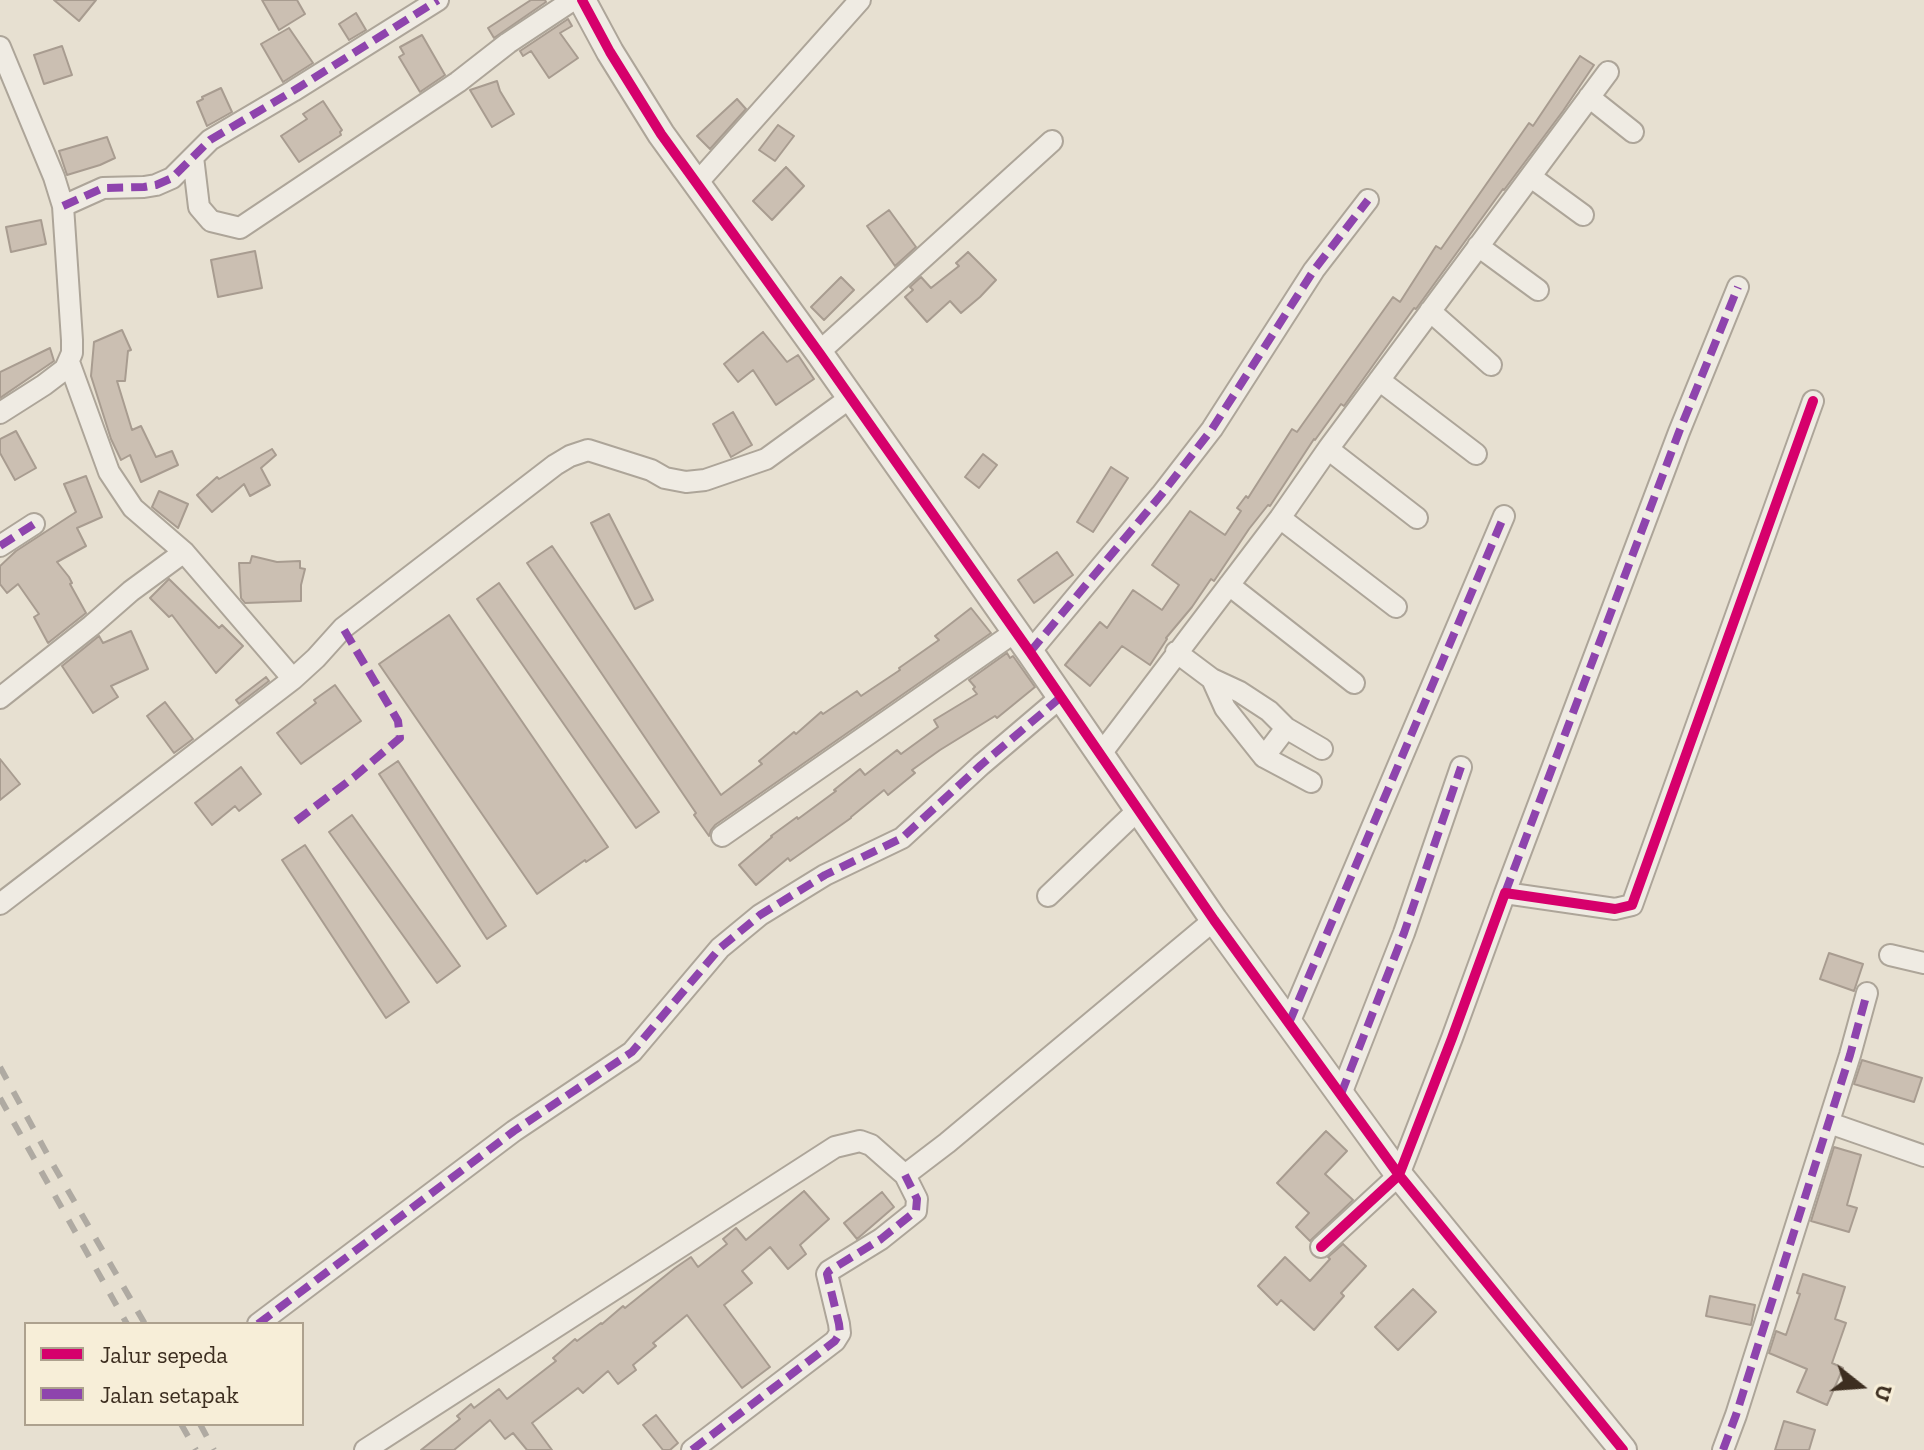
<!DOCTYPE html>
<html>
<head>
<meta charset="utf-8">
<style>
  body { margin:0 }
  #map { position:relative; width:1924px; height:1450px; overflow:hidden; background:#e7e0d1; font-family:"Zilla Slab",serif }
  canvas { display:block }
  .legend { position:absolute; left:24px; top:1322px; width:280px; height:104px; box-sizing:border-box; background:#f7eed8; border:2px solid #ada18e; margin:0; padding:10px 14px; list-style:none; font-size:24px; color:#3d2e20 }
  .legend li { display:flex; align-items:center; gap:16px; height:40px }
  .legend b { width:40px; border:2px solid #ada18e }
  .north { position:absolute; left:1820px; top:1346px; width:80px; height:80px; -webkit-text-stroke:6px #f7eed8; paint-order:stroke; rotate:107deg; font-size:22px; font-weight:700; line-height:32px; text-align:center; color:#3d2e20 }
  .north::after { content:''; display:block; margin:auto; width:28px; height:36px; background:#3d2e20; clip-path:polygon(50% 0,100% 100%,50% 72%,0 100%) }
</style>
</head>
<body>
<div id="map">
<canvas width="1924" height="1450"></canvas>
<ul class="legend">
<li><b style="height:10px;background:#d6006c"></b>Jalur sepeda</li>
<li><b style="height:10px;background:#8e44ad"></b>Jalan setapak</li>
</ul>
<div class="north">U</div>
</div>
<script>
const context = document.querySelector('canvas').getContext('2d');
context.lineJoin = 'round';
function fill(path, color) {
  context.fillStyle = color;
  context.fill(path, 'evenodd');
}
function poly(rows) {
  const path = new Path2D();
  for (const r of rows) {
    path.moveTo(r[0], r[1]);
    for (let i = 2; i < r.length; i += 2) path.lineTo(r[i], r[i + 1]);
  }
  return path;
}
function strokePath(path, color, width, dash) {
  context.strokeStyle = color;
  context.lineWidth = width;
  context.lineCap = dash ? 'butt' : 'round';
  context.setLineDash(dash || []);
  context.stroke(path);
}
const building = poly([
  [54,0,96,0,79,21,54,0],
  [262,0,297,0,305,14,279,30,262,0],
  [531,0,545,0,546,2,494,38,488,28,531,0],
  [356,13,366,30,349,40,339,24,356,13],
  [568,19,572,26,560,33,578,58,549,78,531,51,523,56,520,51,568,19],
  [289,28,313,63,283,82,261,44,289,28],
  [422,35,445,75,420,92,399,57,404,54,400,47,422,35],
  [62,46,72,75,44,84,34,55,62,46],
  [1580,56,1594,65,1563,111,1504,190,1503,189,1416,309,1414,308,1344,406,1341,404,1315,440,1314,439,1270,506,1268,505,1249,529,1214,581,1211,579,1192,607,1166,638,1167,639,1150,665,1122,646,1090,686,1065,665,1100,622,1107,628,1133,590,1162,610,1179,585,1152,565,1190,511,1225,535,1241,511,1237,508,1246,496,1248,498,1292,429,1297,432,1393,297,1400,302,1436,246,1441,249,1529,123,1533,126,1580,56],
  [497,81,500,91,514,114,492,127,470,90,497,81],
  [221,88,232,112,207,126,197,102,203,99,202,97,221,88],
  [737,99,746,109,710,149,697,136,737,99],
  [323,101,342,130,340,132,341,135,299,162,281,136,307,119,303,114,323,101],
  [778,125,794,136,775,161,759,150,778,125],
  [107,137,115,158,100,165,67,175,59,151,107,137],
  [786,167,804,186,772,220,753,201,786,167],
  [889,210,916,247,895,266,867,226,889,210],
  [41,220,46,244,11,252,6,227,41,220],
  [255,251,262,288,218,297,211,260,255,251],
  [968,252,996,280,980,297,961,313,950,301,927,322,905,297,913,290,910,287,921,277,931,288,959,266,956,263,968,252],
  [841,277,854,290,824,320,811,307,841,277],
  [122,330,131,350,128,351,125,381,117,381,132,430,141,426,156,457,172,451,178,465,141,482,130,455,121,460,111,439,91,376,94,342,122,330],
  [763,332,787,362,798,355,814,379,776,405,753,370,738,382,724,364,763,332],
  [50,348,54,361,0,398,0,372,50,348],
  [733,412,752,445,731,457,713,424,733,412],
  [16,431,36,468,15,480,0,453,0,439,16,431],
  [272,449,276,455,261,468,270,485,250,496,244,484,212,512,197,495,217,477,219,479,272,449],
  [983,454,997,465,979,488,965,477,983,454],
  [1111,467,1128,478,1093,532,1077,522,1111,467],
  [86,476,102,517,77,528,86,546,57,562,69,577,72,583,70,584,86,613,48,643,34,617,39,614,18,584,7,593,0,584,0,566,16,551,76,512,64,484,86,476],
  [159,491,188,504,178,528,152,507,159,491],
  [609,514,653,600,635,609,591,523,609,514],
  [552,546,721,795,762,764,759,761,794,732,796,734,821,712,823,714,857,691,861,696,900,670,899,668,939,640,935,636,971,608,991,633,715,825,711,830,709,836,694,815,696,813,527,563,552,546],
  [1057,552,1073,575,1034,603,1018,580,1057,552],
  [252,556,277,562,300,561,300,568,305,569,301,585,301,601,245,603,241,598,239,563,250,563,252,556],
  [169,579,219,628,222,625,243,646,216,673,172,615,169,617,150,598,169,579],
  [499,583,659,812,636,828,477,599,499,583],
  [449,615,608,847,586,862,585,860,537,894,379,664,449,615],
  [131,631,148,669,111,686,118,697,93,713,62,666,99,636,103,643,131,631],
  [1007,653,1010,658,1013,656,1035,687,997,718,995,716,940,750,912,770,915,773,888,795,884,790,851,817,851,818,790,861,788,858,756,885,739,865,772,837,771,836,797,817,798,819,836,791,834,790,860,769,865,775,897,750,901,754,938,727,934,720,977,694,973,689,975,687,969,680,1007,653],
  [266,677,269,681,239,704,236,700,266,677],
  [335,685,361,721,301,764,277,733,316,703,314,700,335,685],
  [165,702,193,739,174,753,147,716,165,702],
  [0,759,20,784,0,800,0,759],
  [398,761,506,926,487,939,379,774,398,761],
  [241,767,261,794,239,811,235,806,212,825,195,803,241,767],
  [352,815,460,966,437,983,329,832,352,815],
  [305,845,409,1002,386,1018,282,860,305,845],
  [1829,953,1863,964,1854,991,1820,979,1829,953],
  [1862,1060,1922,1078,1914,1102,1854,1084,1862,1060],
  [1326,1131,1347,1151,1325,1174,1353,1200,1310,1241,1296,1227,1309,1213,1277,1183,1326,1131],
  [1834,1147,1861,1155,1847,1205,1857,1208,1849,1232,1811,1221,1834,1147],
  [804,1191,829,1219,800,1245,806,1254,788,1269,770,1247,742,1271,752,1283,724,1305,770,1367,742,1388,687,1315,653,1343,656,1346,633,1365,636,1370,618,1384,608,1371,583,1393,578,1388,532,1423,552,1450,527,1450,513,1433,505,1439,490,1420,454,1450,421,1450,460,1419,457,1416,471,1404,474,1408,499,1389,507,1399,556,1361,553,1358,575,1339,577,1341,601,1323,602,1324,623,1306,625,1308,675,1268,691,1257,698,1267,727,1244,723,1239,736,1228,746,1240,804,1191],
  [882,1192,894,1207,857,1239,844,1223,882,1192],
  [1343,1244,1366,1266,1341,1293,1344,1296,1314,1330,1281,1300,1277,1305,1258,1286,1285,1257,1310,1281,1330,1259,1328,1257,1343,1244],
  [1803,1274,1845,1287,1835,1319,1846,1323,1832,1363,1843,1368,1827,1405,1797,1392,1807,1369,1769,1353,1776,1331,1786,1335,1800,1294,1797,1293,1803,1274],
  [1413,1289,1436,1312,1398,1350,1375,1327,1413,1289],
  [1710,1296,1755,1305,1751,1325,1706,1316,1710,1296],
  [656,1415,678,1443,670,1450,663,1450,643,1425,656,1415],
  [1784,1421,1815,1430,1809,1450,1775,1450,1784,1421]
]);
const minor = poly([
  [0,47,54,177,63,206,72,340,72,353,65,369,44,385,0,413],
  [1589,97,1633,132],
  [193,157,199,207,211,221,240,228,458,82,508,43,573,0],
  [1531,177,1583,215],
  [697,183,860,0],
  [63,206,103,188,144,187,156,185,172,178,210,140,293,91,438,0],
  [1478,246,1538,290],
  [1430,311,1491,365],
  [818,353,1052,141],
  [69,362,109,472,133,508,184,552,293,679],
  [1379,380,1476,454],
  [1328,449,1417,518],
  [1280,518,1396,607],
  [0,546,34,524],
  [1229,585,1354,683],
  [1030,652,1161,495,1212,429,1314,270,1368,200],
  [1176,652,1212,679,1240,692,1269,711,1286,728,1322,749],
  [1212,679,1225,708,1264,757,1286,728],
  [0,698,91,626,131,591,184,552],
  [1100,755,1280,518,1328,449,1608,72],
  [1264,757,1311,782],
  [722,836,1015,632],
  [1505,893,1679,432,1738,287],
  [1048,896,1138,810],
  [0,904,293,679,316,658,343,628,555,465,570,456,588,450,651,470,665,478,686,482,705,480,766,459,850,398],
  [1890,955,1924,963],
  [1289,1023,1504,516],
  [1341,1094,1404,933,1461,767],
  [1838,1126,1924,1156],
  [1321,1247,1399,1175,1452,1038,1505,893,1615,909,1632,905,1813,401],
  [258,1324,514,1131,632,1052,720,948,760,915,825,875,902,838,981,765,1061,697],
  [365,1450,835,1147,860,1141,871,1145,905,1175,947,1143,1214,920],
  [692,1450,835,1341,840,1333,839,1324,827,1274,829,1271,881,1239,916,1211,917,1199,905,1175],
  [1723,1450,1736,1415,1850,1055,1867,993]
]);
const tertiary = poly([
  [582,0,610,52,661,134,820,354,1030,652,1214,920,1399,1175,1623,1450]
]);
const rail = poly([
  [0,1067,51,1161,145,1324],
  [0,1098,127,1324],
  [181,1424,196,1450],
  [200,1424,214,1450]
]);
const quiet = poly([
  [63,206,103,188,144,187,156,185,172,178,210,140,293,91,438,0],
  [0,546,34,524],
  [1030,652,1161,495,1212,429,1314,270,1368,200],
  [296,821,354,777,400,738,398,721,343,628],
  [1505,893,1679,432,1738,287],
  [1289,1023,1504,516],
  [1341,1094,1404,933,1461,767],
  [258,1324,514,1131,632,1052,720,948,760,915,825,875,902,838,981,765,1061,697],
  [692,1450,835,1341,840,1333,839,1324,827,1274,829,1271,881,1239,916,1211,917,1199,905,1175],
  [1723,1450,1736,1415,1850,1055,1867,993]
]);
const cycleway = poly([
  [582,0,610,52,661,134,820,354,1030,652,1214,920,1399,1175,1623,1450],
  [1321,1247,1399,1175,1452,1038,1505,893,1615,909,1632,905,1813,401]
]);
fill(building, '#cbbfb2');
strokePath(building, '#a89c90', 2);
strokePath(minor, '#ada599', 24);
strokePath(tertiary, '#ada599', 30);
strokePath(minor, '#efebe3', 20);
strokePath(tertiary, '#efebe3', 26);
strokePath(rail, '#afaaa2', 6, [14, 14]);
strokePath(quiet, '#8e44ad', 8, [16, 8]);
strokePath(cycleway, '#d6006c', 10);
</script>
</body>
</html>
